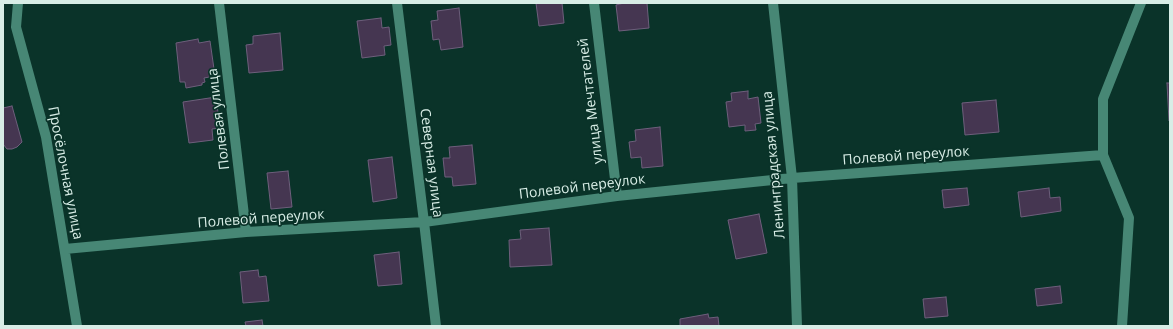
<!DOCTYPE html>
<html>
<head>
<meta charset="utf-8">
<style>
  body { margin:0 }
  #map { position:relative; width:1173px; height:329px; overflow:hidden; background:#0a3329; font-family:"Open Sans",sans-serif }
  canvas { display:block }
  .frame { position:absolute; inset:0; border:4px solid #d8ede6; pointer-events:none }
</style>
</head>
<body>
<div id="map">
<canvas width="1173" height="329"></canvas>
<div class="frame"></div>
</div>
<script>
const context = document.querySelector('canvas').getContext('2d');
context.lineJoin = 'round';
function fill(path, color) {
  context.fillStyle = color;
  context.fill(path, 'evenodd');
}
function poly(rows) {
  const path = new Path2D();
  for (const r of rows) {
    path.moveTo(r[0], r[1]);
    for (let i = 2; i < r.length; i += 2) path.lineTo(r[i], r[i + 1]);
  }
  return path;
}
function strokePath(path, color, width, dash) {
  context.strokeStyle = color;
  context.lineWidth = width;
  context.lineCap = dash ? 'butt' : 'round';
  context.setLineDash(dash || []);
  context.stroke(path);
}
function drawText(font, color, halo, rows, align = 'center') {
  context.font = font + ' "Open Sans",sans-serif';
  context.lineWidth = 3.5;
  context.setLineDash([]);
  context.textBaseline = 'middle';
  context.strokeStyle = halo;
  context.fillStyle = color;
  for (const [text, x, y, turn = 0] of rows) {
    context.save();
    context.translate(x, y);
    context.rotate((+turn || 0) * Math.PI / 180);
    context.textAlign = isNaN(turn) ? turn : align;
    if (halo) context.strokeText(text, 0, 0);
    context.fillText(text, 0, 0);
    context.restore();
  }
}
const building = poly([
  [536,3,562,3,564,23,539,26,536,3],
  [624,3,647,3,649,28,619,31,616,5,624,3],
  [459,8,463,47,441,50,439,39,433,40,431,21,438,20,437,11,459,8],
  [381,18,382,28,389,27,391,45,384,46,385,55,362,58,357,21,381,18],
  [280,33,283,70,249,73,246,45,253,44,253,36,280,33],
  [198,39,199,43,210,41,215,76,204,78,205,82,202,83,202,85,186,88,185,82,180,82,176,43,198,39],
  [1167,83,1170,83,1170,121,1169,121,1167,83],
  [748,91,748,99,758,97,761,123,755,124,756,130,745,131,745,125,729,127,726,102,732,101,731,93,748,91],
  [216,97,220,128,212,129,213,140,189,143,183,102,216,97],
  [996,100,999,132,965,135,962,103,996,100],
  [12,106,22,142,17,147,12,149,7,149,3,144,3,108,12,106],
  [660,127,663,166,642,168,641,157,631,158,629,142,636,141,635,130,660,127],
  [472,145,476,184,453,186,452,177,445,177,443,158,450,158,449,147,472,145],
  [392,157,397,198,373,202,368,160,392,157],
  [288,171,292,207,271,209,267,173,288,171],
  [967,188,969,205,944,208,942,190,967,188],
  [1049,188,1050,198,1060,197,1061,211,1021,217,1018,192,1049,188],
  [759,214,767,253,736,259,728,220,759,214],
  [549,228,552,265,510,267,509,240,521,239,520,230,549,228],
  [399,252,402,284,378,286,374,255,399,252],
  [258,270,259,277,266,276,269,301,243,303,240,272,258,270],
  [1060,286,1062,303,1037,306,1035,289,1060,286],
  [946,297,948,316,925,318,923,299,946,297],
  [708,314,709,318,718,317,719,326,680,326,680,319,708,314],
  [262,320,263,326,246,326,245,322,262,320]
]);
const minor = poly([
  [18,3,16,27,46,137,77,326],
  [219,3,246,232],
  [397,3,424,222,436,326],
  [594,3,617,196],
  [773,3,792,178,797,326],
  [65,249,246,232,424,222,617,196,792,178,1103,155],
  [1122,326,1129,218,1103,155,1103,99,1141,3]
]);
const streetNames = [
  ["улица Мечтателей",591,101,-97],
  ["Полевая улица",219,119,-97],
  ["Полевой переулок",906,156,-4],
  ["Северная улица",431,163,83],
  ["Ленинградская улица",774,165,-95],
  ["Просёлочная улица",65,173,79],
  ["Полевой переулок",582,187,-7],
  ["Полевой переулок",261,219,-4]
];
fill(building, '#453651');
strokePath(building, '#6e5f7c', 1);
strokePath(minor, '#478775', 10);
drawText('14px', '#d8ede6', '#0a3329', streetNames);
</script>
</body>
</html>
